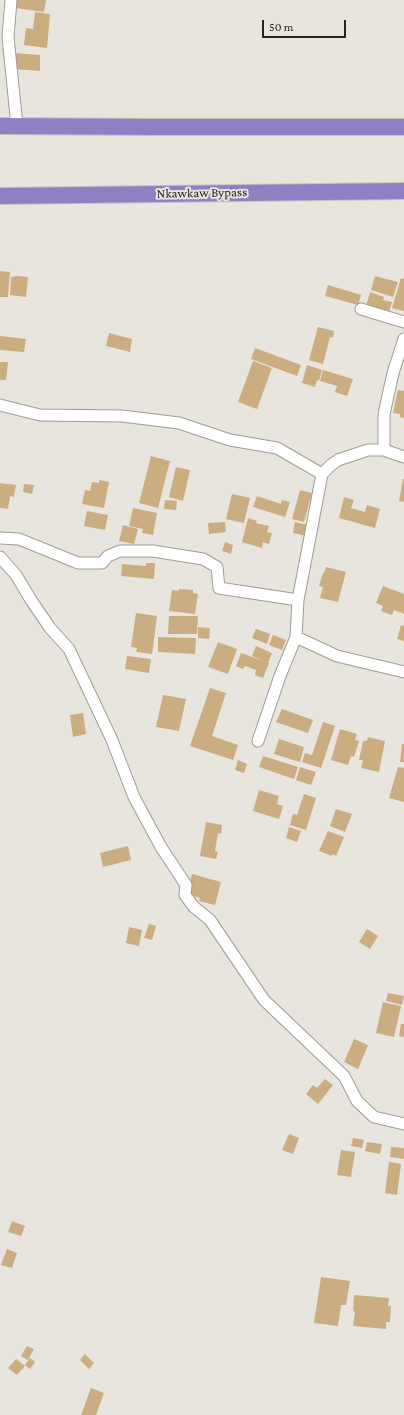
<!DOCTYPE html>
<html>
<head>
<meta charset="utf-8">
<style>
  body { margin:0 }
  #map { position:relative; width:404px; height:1415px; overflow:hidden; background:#e8e4de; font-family:"Crimson Pro",serif }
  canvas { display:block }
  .scale { position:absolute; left:262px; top:20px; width:84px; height:18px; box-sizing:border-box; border:2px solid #252422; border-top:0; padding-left:5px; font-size:12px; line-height:14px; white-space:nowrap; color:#252422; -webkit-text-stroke:3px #e8e4de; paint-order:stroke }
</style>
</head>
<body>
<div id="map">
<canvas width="404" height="1415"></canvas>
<div class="scale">50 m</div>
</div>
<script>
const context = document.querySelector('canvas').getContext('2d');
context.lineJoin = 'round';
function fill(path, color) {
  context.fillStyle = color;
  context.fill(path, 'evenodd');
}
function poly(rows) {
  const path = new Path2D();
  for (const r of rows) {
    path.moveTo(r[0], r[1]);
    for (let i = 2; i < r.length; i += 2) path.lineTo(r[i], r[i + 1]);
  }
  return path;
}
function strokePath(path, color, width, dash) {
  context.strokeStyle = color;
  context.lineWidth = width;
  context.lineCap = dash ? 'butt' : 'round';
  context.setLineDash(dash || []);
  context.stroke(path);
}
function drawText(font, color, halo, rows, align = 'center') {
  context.font = font + ' "Crimson Pro",serif';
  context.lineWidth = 4;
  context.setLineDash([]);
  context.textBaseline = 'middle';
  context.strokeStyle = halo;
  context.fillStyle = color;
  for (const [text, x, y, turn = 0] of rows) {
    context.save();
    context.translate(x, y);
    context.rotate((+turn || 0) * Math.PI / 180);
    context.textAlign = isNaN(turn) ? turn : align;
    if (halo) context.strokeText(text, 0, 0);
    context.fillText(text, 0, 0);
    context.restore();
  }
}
const building = poly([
  [16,0,46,0,44,12,15,8],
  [35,12,50,14,47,48,24,45,26,28,33,29],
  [14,53,40,55,40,71,13,69],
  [0,271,10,272,8,297,0,297],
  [18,276,28,277,26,297,10,295,11,277],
  [375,276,398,282,393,297,371,290],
  [401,278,404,279,404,311,392,308],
  [328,285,361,295,358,305,325,296],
  [370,292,384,297,383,300,392,302,389,312,366,306],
  [318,327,334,331,333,338,330,337,323,364,309,360],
  [109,333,132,339,130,352,106,346],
  [0,336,26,339,24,352,0,350],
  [255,348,301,365,297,376,251,359],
  [253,361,272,368,257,409,238,402],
  [0,362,8,362,6,380,0,380],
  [307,365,322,370,319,381,317,380,315,387,302,383],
  [323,370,353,379,347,396,335,392,337,386,320,381],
  [398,390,404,391,404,418,400,417,400,414,393,413],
  [151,456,170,461,158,508,139,503],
  [176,467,190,470,183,501,169,497],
  [403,479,404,479,404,502,399,501],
  [99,480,109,482,104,508,82,504,85,490,90,491,92,482,99,483],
  [0,483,16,485,14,497,10,496,8,509,0,508],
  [24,484,34,485,32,494,23,492],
  [300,490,312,493,304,522,292,519],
  [232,494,250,498,244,523,226,519],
  [257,496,281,504,282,500,290,502,285,517,253,507],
  [344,497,354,500,351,508,365,512,367,505,380,509,375,528,339,518],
  [165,500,177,501,176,510,164,509],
  [133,508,157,513,153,535,142,533,143,529,129,526],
  [87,511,108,515,105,530,84,526],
  [248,518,257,521,256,523,269,526,267,532,272,533,269,544,263,542,262,548,242,542],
  [225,522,226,532,209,534,208,523],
  [295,522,308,525,306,536,293,533],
  [123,525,138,529,134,544,119,541],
  [225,542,233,545,231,554,222,551],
  [146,563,155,563,154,579,121,576,122,564,146,566],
  [326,567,346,572,338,602,320,598,323,587,319,586,323,573,324,573],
  [383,586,404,594,404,614,394,610,392,615,381,611,383,606,376,603],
  [179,589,193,590,193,593,198,594,195,614,169,611,172,590,179,591],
  [136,613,157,616,152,654,136,652,137,648,131,647],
  [169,616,198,616,197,634,168,634],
  [401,625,404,626,404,641,397,639],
  [198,627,210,628,209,639,198,638],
  [256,629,270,634,267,644,252,638],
  [273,635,286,640,282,650,269,645],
  [158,637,196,638,195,654,158,652],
  [218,642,237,649,228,674,208,667],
  [256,646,272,653,268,663,252,656],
  [241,653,269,663,263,678,255,675,256,670,245,666,243,669,236,666],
  [127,656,151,659,149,673,125,669],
  [210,688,226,693,212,736,238,745,233,760,190,746],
  [163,695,186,699,179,731,156,727],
  [282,709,313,720,308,733,276,722],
  [83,713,86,734,73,737,70,715],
  [323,722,335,726,321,768,302,762,305,753,312,755],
  [340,729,357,734,355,740,359,741,354,757,351,756,348,765,331,760],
  [368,737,385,741,379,772,361,768,363,760,359,760,363,741,367,741],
  [279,739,304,747,300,762,274,754],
  [402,744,404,744,404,762,400,762],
  [263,756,298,767,294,779,259,767],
  [238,760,247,764,244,773,235,770],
  [300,767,316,772,311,785,296,780],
  [398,767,404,768,404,802,389,798],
  [259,790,279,796,277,804,283,806,279,819,253,811],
  [304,794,316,798,306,830,290,825,293,814,297,815],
  [336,809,352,814,345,832,330,826],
  [206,822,222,825,221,834,218,833,215,851,218,852,216,859,200,856],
  [289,827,301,831,297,842,286,838],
  [328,831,344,837,336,856,333,854,332,856,319,851],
  [128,846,131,860,103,867,100,853],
  [192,874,221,882,215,905,199,901,200,898,187,894],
  [149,924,156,926,152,940,144,938],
  [129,927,142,930,139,946,126,943],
  [367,929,378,936,370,949,359,942],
  [388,993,404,996,402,1005,386,1001],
  [383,1002,401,1006,394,1037,376,1033],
  [401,1024,404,1024,404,1037,399,1036],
  [354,1039,368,1045,358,1069,344,1062],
  [325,1079,333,1085,318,1104,306,1094,313,1085,317,1088],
  [289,1134,299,1138,293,1154,282,1150],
  [353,1138,364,1140,362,1148,351,1146],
  [367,1142,382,1144,380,1154,365,1151],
  [391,1147,404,1148,404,1159,390,1157],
  [341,1150,355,1152,351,1177,337,1175],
  [389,1162,401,1164,397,1195,385,1193],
  [12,1221,25,1226,21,1236,8,1232],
  [7,1249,17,1253,12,1268,1,1265],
  [321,1277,350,1281,346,1305,341,1305,338,1326,314,1323],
  [354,1295,389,1298,388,1306,391,1306,390,1322,386,1322,386,1329,353,1326,355,1312,353,1311],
  [27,1346,34,1349,28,1360,21,1356],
  [85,1354,94,1363,89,1369,80,1360],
  [30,1358,35,1362,30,1369,25,1365],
  [16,1359,25,1366,17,1375,8,1368],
  [91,1388,104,1393,96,1415,81,1415]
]);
const minor = poly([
  [11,0,8,37,17,126],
  [361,309,404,322],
  [0,405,40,415,122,416,179,423,230,440,277,448,322,474],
  [384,450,384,414,393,373,404,339],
  [0,538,19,539,78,563,102,563,108,556,120,551,153,551,203,559,217,567,219,588,298,600],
  [0,557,16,575,31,600,50,628,69,649,112,740,134,797,161,847,186,885,185,895,194,907,210,920,264,1000,344,1076,357,1101,374,1117,404,1124],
  [296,637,337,656,404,672],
  [258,741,280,676,296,637,298,600,322,474,331,465,338,460,368,450,384,450,404,457]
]);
const highway = poly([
  [0,126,156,127,404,127],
  [0,196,404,191]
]);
const streetNames = [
  ["Nkawkaw Bypass",202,193,-1]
];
fill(building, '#cbad82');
strokePath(minor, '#9f9c96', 13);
strokePath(highway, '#c2c2c1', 18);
strokePath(minor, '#fff', 11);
strokePath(highway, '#9080c3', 16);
drawText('13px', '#252422', '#e8e4de', streetNames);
</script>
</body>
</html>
